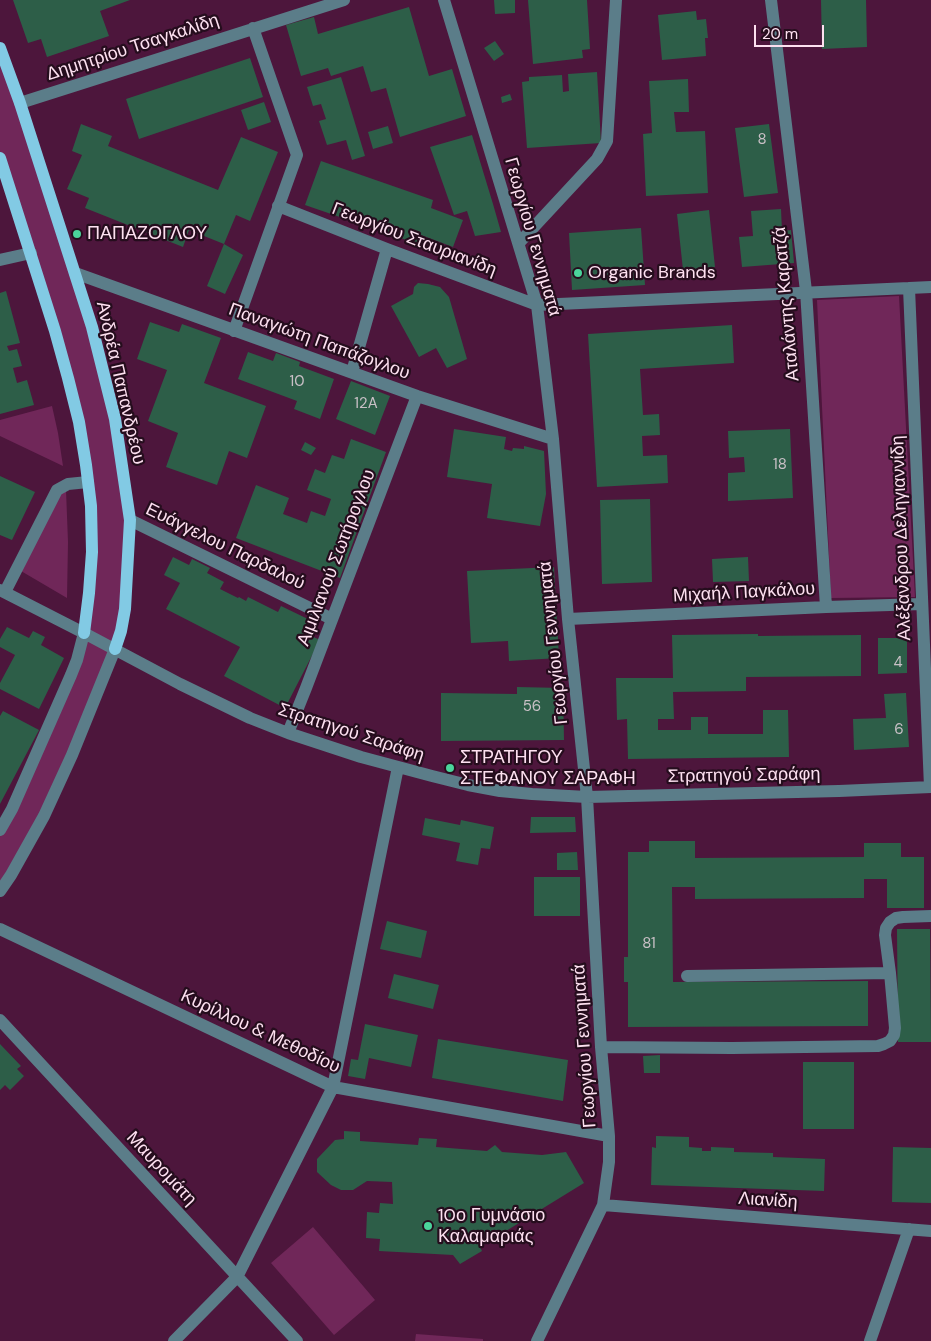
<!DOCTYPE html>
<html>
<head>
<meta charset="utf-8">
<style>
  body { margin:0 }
  #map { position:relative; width:931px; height:1341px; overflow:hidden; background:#4d163c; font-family:"DM Sans",sans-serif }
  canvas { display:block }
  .scale { position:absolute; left:754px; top:25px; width:70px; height:22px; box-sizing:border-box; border:2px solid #fde0f0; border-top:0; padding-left:6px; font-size:15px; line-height:18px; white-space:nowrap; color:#fde0f0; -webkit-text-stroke:4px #250d1d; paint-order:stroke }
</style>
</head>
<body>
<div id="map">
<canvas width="931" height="1341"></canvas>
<div class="scale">20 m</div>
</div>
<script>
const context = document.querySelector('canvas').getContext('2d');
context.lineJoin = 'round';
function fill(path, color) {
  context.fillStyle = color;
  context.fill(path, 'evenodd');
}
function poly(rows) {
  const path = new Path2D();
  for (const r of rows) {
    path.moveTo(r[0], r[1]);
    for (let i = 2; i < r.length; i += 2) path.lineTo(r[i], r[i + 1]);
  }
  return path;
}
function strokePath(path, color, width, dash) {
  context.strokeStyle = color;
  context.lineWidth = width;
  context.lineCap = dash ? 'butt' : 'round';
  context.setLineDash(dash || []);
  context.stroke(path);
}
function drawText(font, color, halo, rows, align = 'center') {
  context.font = font + ' "DM Sans",sans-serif';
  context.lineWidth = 4.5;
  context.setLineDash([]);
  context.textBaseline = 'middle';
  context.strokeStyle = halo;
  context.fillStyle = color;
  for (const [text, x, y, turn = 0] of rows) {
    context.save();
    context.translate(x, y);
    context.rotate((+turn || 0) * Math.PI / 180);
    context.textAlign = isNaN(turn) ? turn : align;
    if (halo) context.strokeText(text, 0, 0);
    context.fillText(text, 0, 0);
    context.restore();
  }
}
const green = poly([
  [0,48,92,327,130,520,125,609,72,755,0,891,0,830,71,675,92,552,79,422,0,158],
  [899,296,915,597,831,598,817,300],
  [52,406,58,433,63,466,0,436,0,420],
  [66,490,68,542,67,598,21,571,60,494],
  [313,1227,375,1300,334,1335,271,1263],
  [416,1334,483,1339,483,1341,415,1341]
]);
const building = poly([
  [13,0,130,0,100,11,109,36,47,57,41,39,28,43],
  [494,0,515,0,515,13,495,14],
  [528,0,587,0,590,49,582,50,583,58,533,64],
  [821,0,866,0,867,47,822,49],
  [409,7,429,76,452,69,466,116,400,137,386,88,371,92,363,66,331,76,328,68,301,76,286,25,314,17,318,34],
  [696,11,697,20,706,19,708,38,705,38,706,56,662,60,658,15],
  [495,41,504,54,494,61,484,48],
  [250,58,263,97,139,139,126,99],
  [597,72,601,143,527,148,522,82,529,81,529,77,562,75,563,92,569,91,568,74],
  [341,77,365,156,352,160,346,140,327,145,319,121,326,119,321,104,313,106,307,87],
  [688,79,689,112,674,112,676,132,705,131,708,193,646,196,643,134,652,133,649,81],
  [510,94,512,100,502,103,501,97],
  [264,102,271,122,248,130,241,110],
  [81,124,112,136,108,146,218,190,241,137,278,152,250,221,236,215,224,244,189,230,183,247,85,208,89,198,67,189,82,155,72,151],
  [769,124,778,193,744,197,735,128],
  [388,126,393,143,373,149,368,132],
  [472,135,493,204,501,232,475,236,467,211,454,215,430,147],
  [321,161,433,200,431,208,463,220,453,247,421,235,418,244,305,205],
  [781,209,782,231,791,230,794,263,742,267,739,237,753,236,751,211],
  [709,210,715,267,683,270,677,214],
  [641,228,645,285,572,290,569,233],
  [224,244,243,255,225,294,207,286],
  [418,283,428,284,440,287,449,297,467,359,447,368,436,348,419,357,391,306,413,294,414,287],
  [6,291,20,343,7,346,9,351,17,349,22,366,13,368,17,383,27,380,34,405,0,414,0,293],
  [150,322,179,332,182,324,221,338,204,383,266,406,247,458,229,451,217,485,166,467,178,433,148,421,167,370,137,359],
  [732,325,734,363,640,369,643,415,659,414,660,435,642,436,643,456,667,455,668,483,597,487,588,334],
  [248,352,273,361,276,353,300,362,299,366,334,379,320,419,294,409,297,401,238,379],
  [351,381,390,396,375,435,336,419],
  [454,429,506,437,504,449,512,451,513,448,524,449,524,446,544,451,546,494,540,526,487,518,492,484,447,477],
  [790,429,793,498,728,501,728,473,745,472,744,457,729,458,728,431],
  [351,439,386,452,340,578,236,538,256,485,289,498,283,514,307,523,311,511,325,516,331,499,307,490,315,469,325,473,332,455,344,459],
  [305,442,316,448,311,455,301,450],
  [0,476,35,492,12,540,0,535],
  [650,499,652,582,602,584,600,500],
  [173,557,189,565,192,559,210,568,207,573,224,582,220,589,238,598,239,597,246,601,248,597,278,612,281,606,312,621,305,633,320,640,285,708,224,676,240,647,166,609,180,583,164,575],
  [748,557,749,581,713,582,712,559],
  [554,567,559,658,509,661,508,641,471,643,467,571],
  [7,627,29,638,33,631,45,637,41,645,64,658,39,709,0,689,0,683,15,655,0,647,0,639],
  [758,634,758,636,861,635,861,676,746,677,746,691,673,692,674,719,658,719,658,730,691,730,691,717,708,717,708,734,763,734,763,710,788,710,789,757,628,759,627,719,617,720,616,678,673,678,672,635],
  [878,638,907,638,907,673,878,674],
  [517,687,563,688,564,740,441,741,441,693,517,694],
  [906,693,909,747,854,750,853,719,886,718,884,694],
  [3,711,39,730,0,804,0,716],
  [531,817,575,817,576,832,530,833],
  [425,818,460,825,461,820,494,827,490,849,481,848,478,865,456,861,460,843,422,835],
  [649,841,695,841,695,858,864,857,864,843,901,843,901,857,924,857,924,908,887,908,887,879,864,879,864,898,695,899,695,887,672,887,673,982,868,981,868,1026,628,1027,628,982,624,982,624,957,628,957,628,852,649,852],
  [577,852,578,870,557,870,557,853],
  [534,877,580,877,580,916,534,916],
  [387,921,427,931,421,958,380,949],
  [897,929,930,929,931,1042,898,1042],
  [394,974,439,985,433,1009,388,998],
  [365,1024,418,1035,411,1067,369,1058,365,1079,348,1076,351,1059,358,1060],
  [438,1039,568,1060,563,1101,432,1078],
  [0,1044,21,1066,17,1069,24,1076,10,1090,5,1085,0,1090],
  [660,1055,660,1073,644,1073,643,1056],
  [803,1062,854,1062,854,1129,803,1129],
  [344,1131,360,1132,360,1141,418,1145,419,1138,437,1139,436,1147,487,1151,495,1145,502,1152,542,1155,566,1152,584,1183,480,1247,482,1251,460,1264,453,1255,379,1251,380,1239,366,1238,367,1212,379,1213,380,1203,393,1204,392,1182,367,1181,353,1190,341,1190,331,1185,317,1172,317,1159,335,1140,344,1139],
  [656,1136,689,1137,689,1147,702,1148,702,1151,711,1151,711,1147,734,1148,734,1152,773,1153,773,1157,825,1159,824,1191,651,1185,652,1147,656,1148],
  [893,1147,931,1148,931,1203,892,1202]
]);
const minor = poly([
  [444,0,537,305,553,439,568,619,587,797,601,1047,609,1136,609,1162,603,1205,537,1341],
  [771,0,806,291,826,607],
  [20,103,344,0],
  [278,206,387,249,537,305,931,287],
  [519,243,597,159,607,141,616,0],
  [0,260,31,253],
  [75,273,417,396,553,439],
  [909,288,930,787],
  [234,331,297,155,253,28],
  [352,372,387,249],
  [130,520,332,619],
  [0,590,84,633,180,684,250,718,288,733,361,757,432,776,468,785,500,791,532,794,587,797,839,791,931,787],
  [5,592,57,490,68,484,88,482],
  [568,619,826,607,922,604],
  [288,733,306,688,417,396],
  [0,830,12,809,71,675,77,660,84,633],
  [0,891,11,875,44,816,72,755,115,649],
  [0,929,333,1087,609,1136],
  [890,973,885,935,886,928,890,922,896,918,903,917,931,916],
  [0,1020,297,1341],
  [601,1047,732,1048,878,1046,884,1044,890,1041,894,1035,895,1028,890,973,687,976],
  [603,1205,931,1231],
  [174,1341,237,1277,333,1087,398,767],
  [870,1341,909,1229]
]);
const major = poly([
  [0,48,20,103,92,327,115,419,130,520,125,609,121,631,115,649],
  [0,158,55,331,68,378,79,422,86,465,91,506,92,552,89,593,84,633]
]);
const markers = [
  [77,234,5,"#4bd49b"],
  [578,273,5,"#4bd49b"],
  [450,768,5,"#4bd49b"],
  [428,1226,5,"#4bd49b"]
];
const numberNames = [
  ["8",762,140],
  ["10",297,382],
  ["12A",366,404],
  ["18",780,465],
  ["4",898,663],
  ["56",532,707],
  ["6",899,730],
  ["81",649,944]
];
const streetNames = [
  ["Δημητρίου Τσαγκαλίδη",133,48,-18],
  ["Γεωργίου Γεννηματά",532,237,74],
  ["Γεωργίου Σταυριανίδη",414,240,21],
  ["Αταλάντης Καρατζά",787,304,-95],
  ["Παναγιώτη Παπάζογλου",319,342,20],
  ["Ανδρέα Παπανδρέου",120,383,77],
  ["Αλέξανδρου Δεληγιαννίδη",902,538,-92],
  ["Ευάγγελου Παρδαλού",225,547,26],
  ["Αιμιλιανού Σωτήρογλου",337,558,-69],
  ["Μιχαήλ Παγκάλου",744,593,-3],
  ["Γεωργίου Γεννηματά",554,643,-96],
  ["Στρατηγού Σαράφη",351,733,18],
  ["Στρατηγού Σαράφη",744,776,-1],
  ["Κυρίλλου & Μεθοδίου",260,1032,25],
  ["Γεωργίου Γεννηματά",585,1046,-94],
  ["Μαυρομάτη",161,1169,47],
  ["Λιανίδη",768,1201,4]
];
const poiNames = [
  ["ΠΑΠΑΖΟΓΛΟΥ",87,234],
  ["Organic Brands",588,273],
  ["ΣΤΡΑΤΗΓΟΥ",460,758],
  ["ΣΤΕΦΑΝΟΥ ΣΑΡΑΦΗ",460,779],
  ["10ο Γυμνάσιο",438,1216],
  ["Καλαμαριάς",438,1237]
];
fill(green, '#702759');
fill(building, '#2d5e48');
strokePath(minor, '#5b7d89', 12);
strokePath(major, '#82cae4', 12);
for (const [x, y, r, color] of markers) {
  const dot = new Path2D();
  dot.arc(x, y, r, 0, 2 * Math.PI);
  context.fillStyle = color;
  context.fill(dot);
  strokePath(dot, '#250d1d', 2);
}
drawText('15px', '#c9c0c6', null, numberNames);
drawText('18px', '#fde0f0', '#250d1d', streetNames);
drawText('18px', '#fde0f0', '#250d1d', poiNames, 'left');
</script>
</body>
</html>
